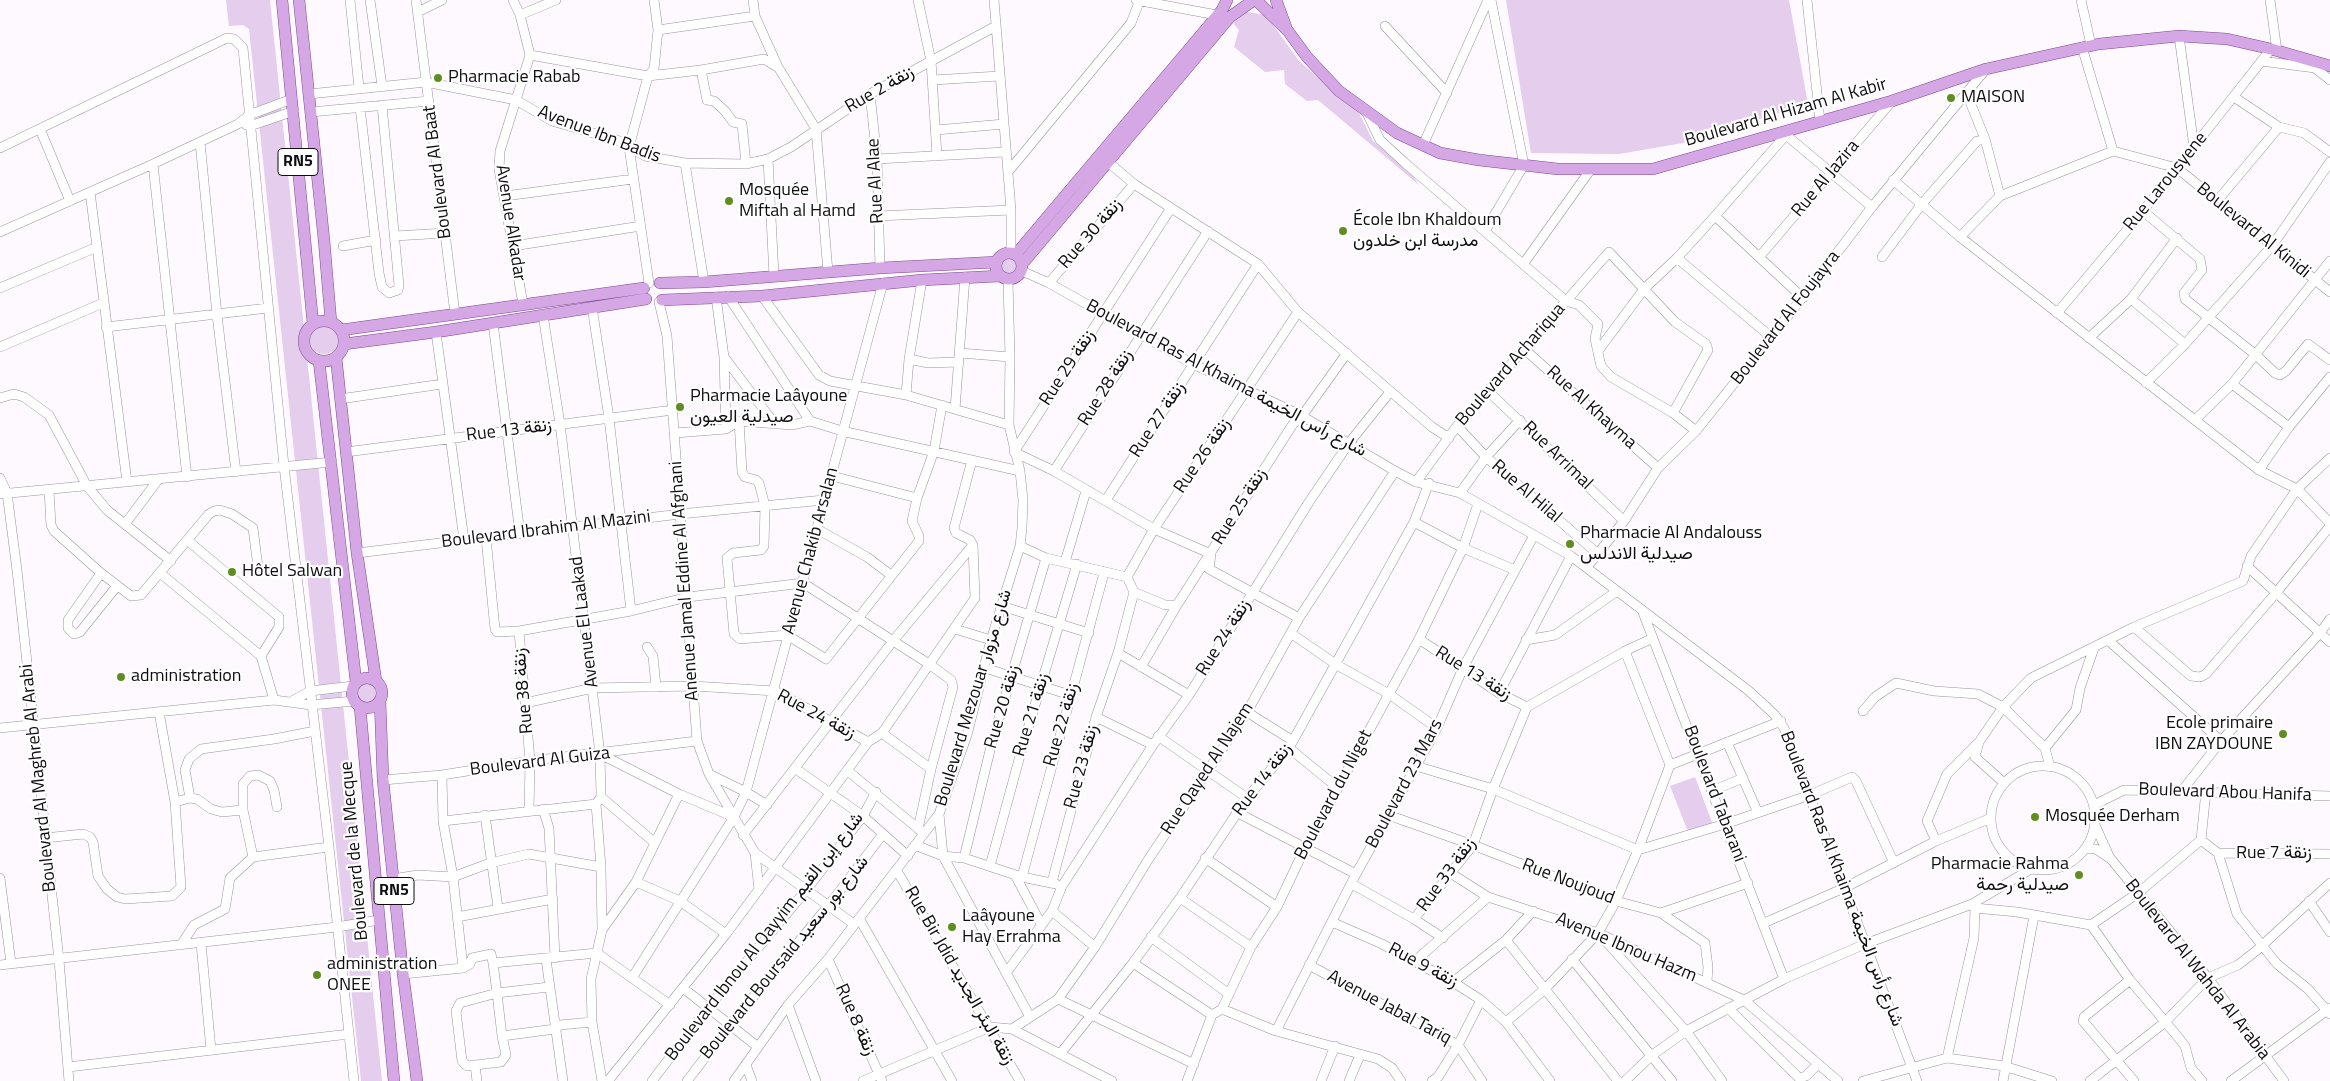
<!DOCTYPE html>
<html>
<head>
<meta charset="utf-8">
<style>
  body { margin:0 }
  canvas { display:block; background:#fdf9fe }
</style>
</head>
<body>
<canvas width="2330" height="1081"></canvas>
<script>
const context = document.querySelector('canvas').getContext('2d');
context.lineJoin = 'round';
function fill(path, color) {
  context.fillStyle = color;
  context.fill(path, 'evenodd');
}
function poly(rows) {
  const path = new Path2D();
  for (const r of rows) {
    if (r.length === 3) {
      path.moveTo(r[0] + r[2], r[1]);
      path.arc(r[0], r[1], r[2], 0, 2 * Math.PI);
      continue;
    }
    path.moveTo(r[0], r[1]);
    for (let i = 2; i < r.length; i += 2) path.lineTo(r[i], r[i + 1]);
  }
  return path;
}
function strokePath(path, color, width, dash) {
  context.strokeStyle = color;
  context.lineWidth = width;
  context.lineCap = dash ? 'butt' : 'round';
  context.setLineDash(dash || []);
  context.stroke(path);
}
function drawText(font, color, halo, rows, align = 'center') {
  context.font = font + ' "Titillium Web",Vazirmatn,sans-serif';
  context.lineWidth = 4.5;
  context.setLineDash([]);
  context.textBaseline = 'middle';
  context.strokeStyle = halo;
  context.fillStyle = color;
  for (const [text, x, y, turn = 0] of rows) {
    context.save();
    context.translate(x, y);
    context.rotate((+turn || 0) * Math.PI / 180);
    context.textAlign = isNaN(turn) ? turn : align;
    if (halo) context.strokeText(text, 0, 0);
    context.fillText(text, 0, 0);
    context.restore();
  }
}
const green = poly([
  [226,0,270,0,382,1081,361,1081,249,29,243,25,229,26],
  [1506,0,1789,0,1808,104,1683,143,1619,154,1531,153],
  [1247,12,1266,15,1299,61,1359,113,1373,141,1413,176,1419,185,1318,100,1307,101,1285,84,1284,70,1265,72,1234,47,1239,30,1233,23],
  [1009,266,10],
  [324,340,14],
  [366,693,10],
  [1695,777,1713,825,1689,834,1670,786]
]);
const minor = poly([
  [350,0,359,88],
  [370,0,382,86],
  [416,0,455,314],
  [513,0,520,15,530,55,500,151,499,169,523,304],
  [753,0,755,16,778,67,816,129,828,272],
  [918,0,931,61,937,156],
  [994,0,1011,210,1011,253],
  [1136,0,1217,15],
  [1807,0,1820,121],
  [2081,0,2091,45],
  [2270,0,2277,51],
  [418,12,442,0],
  [520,15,556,0],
  [1385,26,1447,93],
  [658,30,755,16],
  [2179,36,2194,147],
  [2082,47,2113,151],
  [530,55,648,76,701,70,764,59,777,67],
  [2261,61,2315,68,2330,80],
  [701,70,707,100,714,101,725,111,733,122,742,124,746,164],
  [933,80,999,76],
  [309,94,426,82,516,100,552,121,617,140,645,156,685,163,746,164,768,159,791,147,870,94,996,26],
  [870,94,877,159,880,268],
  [2234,97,2279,127,2304,133,2330,152],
  [360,107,379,273,382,287,389,293,398,290,399,285,382,105],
  [1366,111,1380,140,1405,163,1566,301,1579,305,1598,324,1595,339,1601,366,1611,377,1673,413,1696,431],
  [311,112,429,101],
  [246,125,250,126,294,111],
  [40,129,70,201],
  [936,130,1004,124],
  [1786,135,1872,207],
  [200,142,217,315,236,472],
  [1423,145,1488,0],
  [0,148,227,38,234,39,243,48,284,466,329,847,354,1081],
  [768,159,774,276],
  [877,159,1005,152],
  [1108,162,1134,184,1258,264,1298,312,1432,427,1449,438],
  [685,163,704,282],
  [153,164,187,477],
  [1008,172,1131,23,1140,0],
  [1893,180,1960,237,2259,470,2297,489,2330,523],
  [90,192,127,482],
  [505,196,633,179],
  [2000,196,2113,151,2177,168,2330,292],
  [2217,201,2279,127],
  [1171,208,1014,452,1054,471,1154,529,1211,554,1209,569,1299,618],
  [2143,211,2200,259,2202,270,2184,293,2185,299,2256,355,2275,373,2280,375,2286,371,2308,344,2330,360],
  [878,216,1011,210],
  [1715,216,1803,298],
  [1485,231,1524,165,1491,0],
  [0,232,153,164,238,124,249,115,292,99],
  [395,236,445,233],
  [1960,237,2000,196,1985,139,1966,92],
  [343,246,376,240],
  [513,246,641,226],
  [1760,256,1892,101],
  [1882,257,1921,205,1977,141,1985,139],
  [1677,258,1771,337],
  [1524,263,1591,169],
  [1022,271,1049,283,1193,364,1302,416,1395,471,1416,482,1460,493,1571,556,1749,691,1775,715,1784,728,1917,1081],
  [649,283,629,147,648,76,654,69,658,30,654,0],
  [1049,283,1134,184],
  [0,288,97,247],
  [728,296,810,421],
  [762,296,819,375,830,381,906,395,1009,425],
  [716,297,724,357,726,429],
  [2131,299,2185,344],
  [659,302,667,336,697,741,709,774,755,853,854,924],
  [592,307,609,418,631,611],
  [2057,313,2143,211,2271,49],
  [543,315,560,424,600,754,601,797,596,804,601,867,602,930],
  [493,323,520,534],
  [106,327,268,308],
  [436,332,464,540],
  [2089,338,2131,299,2177,238],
  [0,347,103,303],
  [1523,348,1658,468],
  [1598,351,1644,289,1677,258,1715,216,1786,135,1783,133],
  [960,353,1010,357],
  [724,357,774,423],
  [909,359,928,363,959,362],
  [2146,383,2185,344,2272,246,2330,162],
  [2232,384,2289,427],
  [1488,391,1624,521],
  [906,395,909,359,922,280],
  [0,398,14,394,24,397,49,415,87,486,107,510,171,561],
  [340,399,442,384],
  [955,409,965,277],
  [2195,420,2232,384,2330,261],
  [739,421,742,472,745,477,756,480,759,483,765,506,764,546,761,550,733,553,727,558,734,634,740,639,787,635,826,659,919,541,919,536,912,521,917,498,934,451,942,405],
  [1457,426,1486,457,1598,554],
  [675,433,726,429,739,421,792,425,810,421,842,431,1020,471],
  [346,452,673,410],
  [2259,470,2289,427,2330,377],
  [1054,471,1208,231],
  [832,476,917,498],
  [0,478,7,493,17,570,59,960,69,1081],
  [1416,482,1457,426,1609,252,1675,322,1706,344,1708,350,1673,413],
  [49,490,51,525,54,531,101,573,131,596,141,595,209,514,214,511,220,510,232,514,253,528,258,567],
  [1460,493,1486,457,1520,420],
  [0,494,332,462],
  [1106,500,1258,264],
  [1414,522,1463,548,1515,570],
  [125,524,158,480],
  [817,529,867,557,891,575],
  [486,538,495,629,497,632,519,631,631,611,688,597,803,583,929,664,951,680,953,687,931,769,918,829],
  [187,540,279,617,279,627,261,656],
  [1020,546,1046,558,1127,577,1134,592,1165,605,1177,605],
  [357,553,680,514,824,500],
  [1065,562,1086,491],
  [2247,566,2330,642],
  [1587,567,1624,521,1658,468,1696,431,1811,287,1872,207,1986,69],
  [101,573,68,620,68,628,74,634,80,632,117,586],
  [160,573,261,656,274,700],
  [1127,577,1154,529,1298,312],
  [1134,592,1118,653,1189,695],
  [1001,606,1089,633],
  [1642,610,1784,979],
  [2134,627,2191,676,2200,677,2206,674,2276,593,2330,526],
  [955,629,991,640],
  [519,631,530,761,529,811],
  [1292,634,1337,665,1389,694,1437,728],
  [1419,639,1499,693,1527,707],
  [1526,640,1555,635,1617,591],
  [2109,641,2221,741],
  [647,647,653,656,656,687],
  [1141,667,1177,605,1293,424,1302,416,1347,353],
  [985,668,1070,695],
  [1499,693,1571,556],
  [292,701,310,691,353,686],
  [525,703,593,688,693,686,775,691,868,742],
  [1527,707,1625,651,1653,638],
  [1863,711,1875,697,1896,683,1934,691,1978,694,2003,707,2045,748,2050,767],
  [159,712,175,802],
  [1247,712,1293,741],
  [1096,717,1153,745],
  [0,728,274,700,311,705,354,701],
  [882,733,931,769],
  [1158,736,1247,798],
  [1727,742,1758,813],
  [1979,742,1975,757,2004,783],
  [1289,748,1338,788],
  [2045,748,2076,710,2080,688,2094,648],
  [600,754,679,794,734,817],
  [1670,765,1781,721],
  [1416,766,1493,789,1638,850,1725,824,1810,795,1852,777,1856,781,1894,863],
  [2043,818,52],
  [796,769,863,816,908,856],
  [848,771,921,831],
  [709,774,746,792,767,805],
  [442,775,443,821,453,877,463,968],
  [383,780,442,775,530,761,697,741],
  [1712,791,1743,778],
  [2181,792,2221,741,2320,633,2330,619],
  [601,797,655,843],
  [190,798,185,770,189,759,201,749,274,739,315,731],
  [2094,805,2124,790,2330,796],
  [543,809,549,828,555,958],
  [243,810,243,784,250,776,258,775,270,781,274,790,277,807],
  [1238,813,1356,874],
  [939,814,943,856,1030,1017],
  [485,815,498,908],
  [1388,815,1473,845,1616,901,1661,913,1705,943,1708,967,1707,982],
  [443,821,596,804],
  [2095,825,2109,856],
  [743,835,893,641,973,545],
  [45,838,83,834,90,837,93,842,98,876,107,889,117,897,125,899,172,896,181,887,175,802,190,798,197,799,211,809,222,812,243,810,253,857],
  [2201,840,2218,853,2237,914,2277,964,2308,989,2330,1014],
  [1936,841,1927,821,1947,774,1979,742,2003,707,2031,678,2134,627,2243,581,2251,556,2297,489,2330,458],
  [915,845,943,856,964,858,1022,877,1056,884],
  [2085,849,2096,849,2111,859,2208,978,2284,1081],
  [755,853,759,890],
  [2218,853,2330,854],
  [964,858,992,742,1046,558],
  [1205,858,1277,907],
  [990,866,1021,752,1077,564],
  [897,871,1020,1081],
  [1452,874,1488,897,1598,933,1744,1000,1838,1081],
  [1015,875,1041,924],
  [1022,877,1104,573],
  [0,878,11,963],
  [392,879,418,875,453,877,490,863,529,854,601,867],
  [636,882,680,901,726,934],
  [1052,882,1096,717,1118,653],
  [1352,884,1414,919,1473,845,1493,789,1527,707],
  [1180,898,1251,947],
  [2309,901,2330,932],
  [1975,908,2017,912,2091,925,2138,893,2201,840,2206,791],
  [1052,911,1095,947],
  [1661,913,1748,883],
  [457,917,553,899],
  [859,918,952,1081],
  [1414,919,1443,938],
  [1332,922,1382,944,1453,982,1481,1000,1506,1022,1550,1081],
  [1764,923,1844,888,1936,841,1991,818],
  [2091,925,2130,980,2178,1037,2185,1046,2191,1068,2202,1081],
  [1151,937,1229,994],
  [1602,937,1686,1031,1722,1081],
  [1506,940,1618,1081],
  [201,943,211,1050],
  [181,945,194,925,225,909,230,878,253,857,329,847],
  [546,959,563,1081],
  [828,959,882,1081],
  [1572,959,1672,1081],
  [1415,961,1488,897],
  [493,963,497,993,502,1036,506,1055,501,1062,467,1066,462,1061,456,1011,460,1003,497,993,549,987],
  [1133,963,1212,1015],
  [0,965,337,927,379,920],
  [1309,965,1458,1045,1482,1081],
  [1006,973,1052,911,1062,886,1153,745,1189,695,1309,502,1349,443,1390,392],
  [403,974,463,968,470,964,472,958,491,954,493,963,597,953,670,1005],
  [632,978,734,817,746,792,883,283],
  [2130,980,2084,1017,2083,1021,2134,1081],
  [1453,982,1506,940,1533,911],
  [683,988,758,1047],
  [1058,999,1194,1064],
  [788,1005,816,1081],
  [1728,1008,1799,1078,1806,1076,1818,1064],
  [1222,1009,1276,1031,1378,1059,1392,1068,1401,1081],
  [1506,1022,1545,989,1598,933,1616,901,1638,850,1670,765,1625,651],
  [1012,1029,1112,1081],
  [1276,1031,1356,874,1437,728,1463,668,1533,537],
  [502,1036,555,1029,560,1025,592,1022],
  [1060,1054,1133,963,1180,898,1247,798,1289,748,1414,522,1429,483],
  [1947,1058,1974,938,1975,908,1972,904],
  [475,1065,477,1081],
  [746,1065,752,1081],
  [68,1067,349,1034],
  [602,1081,592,1022,591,979,602,930,636,882,679,794],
  [608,1081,726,934,868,742,882,733,975,598,973,545,970,540,956,533,954,528,972,460],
  [652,1081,708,1008,807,889,863,816,876,792],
  [687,1081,730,1025,829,905,883,834],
  [734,1081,788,1005,828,959,939,814,967,735,991,640,1020,546,1022,528,1023,500,1020,471,1009,425,1010,357,1008,280],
  [863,1081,990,1027,1012,1029,1058,999,1095,947,1148,860,1247,712,1299,618,1395,471],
  [1187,1081,1212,1015,1222,1009,1251,947,1277,907,1305,848,1419,639,1463,548,1478,504],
  [1321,1081,1335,1046],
  [1349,1081,1360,1055],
  [1432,1081,1438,1077,1458,1045,1481,1000],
  [1625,1081,1651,1056,1686,1031,1784,979,1865,944,1972,904,2031,869],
  [1863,1081,1947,1058,2004,1066,2052,1081],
  [2003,1081,2034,916],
  [2090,1081,2164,1023,2208,978,2238,965,2256,951,2330,883],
  [2231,1081,2330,1008]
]);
const major = poly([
  [282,0,313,324],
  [299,0,324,240,331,322],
  [1276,0,1286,27],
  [1257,1,1288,31,1307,57,1339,91,1397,133,1440,153,1479,160,1558,169,1653,169,1892,101,1986,69,2099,44,2179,36,2227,39,2271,49,2330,66],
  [1009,266,13],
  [1016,254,1222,10,1227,0],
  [1023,263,1230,17,1251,2],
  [660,283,704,282,880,268,997,262],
  [662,300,762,296,922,280,1000,276],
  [324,341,20],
  [341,330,644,288],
  [344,344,436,332,646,299],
  [336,357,357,553,376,681],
  [319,361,356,682],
  [367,693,15],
  [380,700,383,780,403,974,417,1081],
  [360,707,394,1081]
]);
const markers = [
  [438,78,5,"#5f8d20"],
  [1951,98,5,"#5f8d20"],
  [729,201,5,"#5f8d20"],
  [1343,231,5,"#5f8d20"],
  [680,407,5,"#5f8d20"],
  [1570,544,5,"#5f8d20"],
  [232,572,5,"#5f8d20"],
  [121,677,5,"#5f8d20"],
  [2283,734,5,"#5f8d20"],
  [2035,817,5,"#5f8d20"],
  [2079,875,5,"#5f8d20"],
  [952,927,5,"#5f8d20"],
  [317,975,5,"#5f8d20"]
];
const shields = [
  [298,162,40],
  [394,891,40]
];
const shieldNames = [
  ["RN5",298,162],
  ["RN5",394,891]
];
const poiNames = [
  ["Pharmacie Rabab",448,78],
  ["MAISON",1961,98],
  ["Mosquée",739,191],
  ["Miftah al Hamd",739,212],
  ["École Ibn Khaldoum",1353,221],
  ["مدرسة ابن خلدون",1353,242],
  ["Pharmacie Laâyoune",690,397],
  ["صيدلية العيون",690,418],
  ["Pharmacie Al Andalouss",1580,534],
  ["صيدلية الاندلس",1580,555],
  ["Hôtel Salwan",242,572],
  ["administration",131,677],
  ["Ecole primaire",2273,724,"right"],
  ["IBN ZAYDOUNE",2273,745,"right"],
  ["Mosquée Derham",2045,817],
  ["Pharmacie Rahma",2069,865,"right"],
  ["صيدلية رحمة",2069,886,"right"],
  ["Laâyoune",962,917],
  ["Hay Errahma",962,938],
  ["administration",327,965],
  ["ONEE",327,986]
];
const streetNames = [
  ["Rue 2 زنقة",880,90,-30],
  ["Boulevard Al Hizam Al Kabir",1786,113,-16],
  ["Avenue Ibn Badis",599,135,21],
  ["Boulevard Al Baat",438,172,-97],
  ["Rue Al Jazira",1826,179,-50],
  ["Rue Al Alae",876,181,-93],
  ["Rue Larousyene",2166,182,-51],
  ["Avenue Alkadar",510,223,81],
  ["Boulevard Al Kinidi",2253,231,39],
  ["Rue 30 زنقة",1091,234,-49],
  ["Boulevard Al Foujayra",1786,318,-52],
  ["Boulevard Achariqua",1511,365,-49],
  ["Rue 29 زنقة",1068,368,-57],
  ["Boulevard Ras Al Khaima شارع رأس الخيمة",1226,379,28],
  ["Rue 28 زنقة",1106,388,-58],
  ["Rue Al Khayma",1591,408,42],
  ["Rue 27 زنقة",1158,420,-57],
  ["Rue 13 زنقة",509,431,-7],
  ["Rue 26 زنقة",1203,456,-56],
  ["Rue Arrimal",1557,456,44],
  ["Rue Al Hilal",1526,492,41],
  ["Rue 25 زنقة",1240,507,-58],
  ["Boulevard Ibrahim Al Mazini",546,530,-7],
  ["Avenue Chakib Arsalan",811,551,-75],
  ["Anenue Jamal Eddine Al Afghani",685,581,-94],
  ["Avenue El Laakad",585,622,-97],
  ["Rue 24 زنقة",1224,638,-58],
  ["Rue 13 زنقة",1473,674,32],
  ["Rue 38 زنقة",524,691,-95],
  ["Boulevard Mezouar شارع مزوار",974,698,-73],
  ["Rue 20 زنقة",1003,707,-74],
  ["Rue 24 زنقة",816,715,28],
  ["Rue 21 زنقة",1032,715,-73],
  ["Rue 22 زنقة",1062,725,-74],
  ["Boulevard Al Guiza",540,762,-7],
  ["Rue 23 زنقة",1082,767,-75],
  ["Rue Qayed Al Najem",1208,769,-57],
  ["Boulevard Al Maghreb Al Arabi",39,778,-96],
  ["Rue 14 زنقة",1263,780,-53],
  ["Boulevard 23 Mars",1405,784,-62],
  ["Boulevard Abou Hanifa",2225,793,2],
  ["Boulevard Tabarani",1714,794,69],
  ["Boulevard du Niget",1334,795,-62],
  ["Boulevard de la Mecque",355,851,-95],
  ["Rue 7 زنقة",2274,854],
  ["Rue 33 زنقة",1447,875,-54],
  ["Boulevard Ras Al Khaima شارع رأس الخيمة",1841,879,69],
  ["Rue Noujoud",1568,882,21],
  ["Boulevard Ibnou Al Qayyim شارع إبن القيم",765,937,-52],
  ["Avenue Ibnou Hazm",1626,948,23],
  ["Boulevard Boursaid شارع بور سعيد",785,958,-51],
  ["Rue 9 زنقة",1423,966,28],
  ["Boulevard Al Wahda Al Arabia",2197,970,52],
  ["Rue Bir Jdid زنقة البئر الجديد",959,976,60],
  ["Avenue Jabal Tariq",1389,1008,28],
  ["Rue 8 زنقة",855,1020,66]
];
fill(green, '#e4cded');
strokePath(minor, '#9b949e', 10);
strokePath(major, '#7e4b8f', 12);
strokePath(minor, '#fff', 9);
strokePath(major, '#d5a7e5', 11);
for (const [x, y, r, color] of markers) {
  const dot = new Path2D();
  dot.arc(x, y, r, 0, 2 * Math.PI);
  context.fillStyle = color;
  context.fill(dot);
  strokePath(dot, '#fff', 2);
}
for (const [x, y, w] of shields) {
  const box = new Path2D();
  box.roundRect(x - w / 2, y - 13.5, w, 27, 4);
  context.fillStyle = '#fff';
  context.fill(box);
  strokePath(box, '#0f0d10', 1);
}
drawText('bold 16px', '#0f0d10', null, shieldNames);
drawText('18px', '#0f0d10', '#fff', poiNames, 'left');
drawText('18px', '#0f0d10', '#fff', streetNames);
</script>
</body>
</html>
